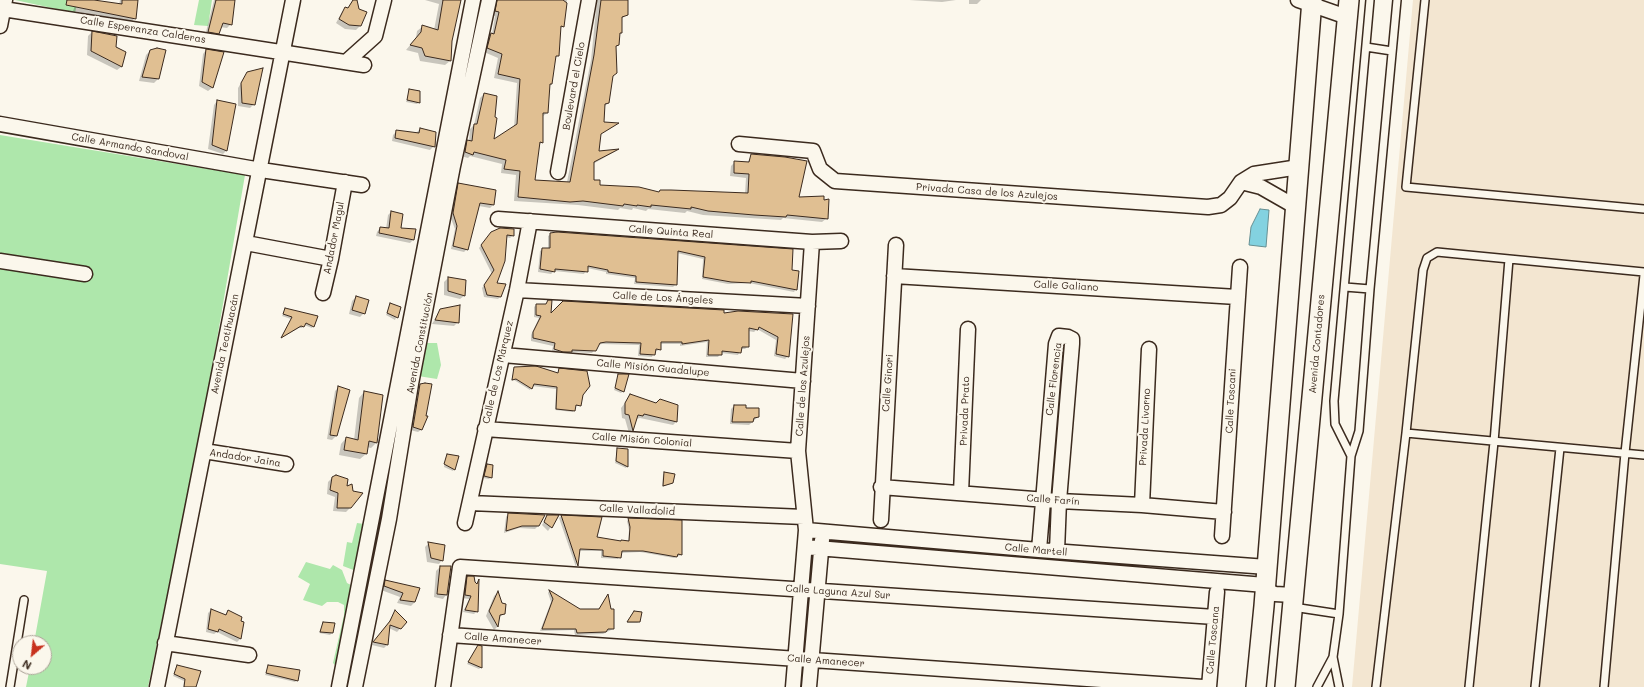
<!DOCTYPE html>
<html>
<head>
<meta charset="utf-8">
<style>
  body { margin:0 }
  #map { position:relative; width:1644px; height:687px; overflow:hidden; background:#fbf7ec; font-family:Mali,sans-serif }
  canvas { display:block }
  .north { position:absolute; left:12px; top:635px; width:40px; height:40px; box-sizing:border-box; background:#fbf7ec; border:1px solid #aea59a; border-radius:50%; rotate:208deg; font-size:11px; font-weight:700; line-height:16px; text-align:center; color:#3b2a1e }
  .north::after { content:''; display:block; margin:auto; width:14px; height:18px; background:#c8321e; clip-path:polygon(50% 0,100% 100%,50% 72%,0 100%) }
</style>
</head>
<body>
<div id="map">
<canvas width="1644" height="687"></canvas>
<div class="north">N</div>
</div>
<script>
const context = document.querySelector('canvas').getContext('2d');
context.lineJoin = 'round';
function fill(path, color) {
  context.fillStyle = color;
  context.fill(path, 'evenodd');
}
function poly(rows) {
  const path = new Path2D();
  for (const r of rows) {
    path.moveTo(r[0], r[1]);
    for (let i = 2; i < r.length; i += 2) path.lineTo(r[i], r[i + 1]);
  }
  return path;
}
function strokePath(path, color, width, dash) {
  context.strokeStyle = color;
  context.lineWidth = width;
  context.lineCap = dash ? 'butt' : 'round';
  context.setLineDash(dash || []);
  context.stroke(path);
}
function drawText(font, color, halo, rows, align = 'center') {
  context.font = font + ' Mali,sans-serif';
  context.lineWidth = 4;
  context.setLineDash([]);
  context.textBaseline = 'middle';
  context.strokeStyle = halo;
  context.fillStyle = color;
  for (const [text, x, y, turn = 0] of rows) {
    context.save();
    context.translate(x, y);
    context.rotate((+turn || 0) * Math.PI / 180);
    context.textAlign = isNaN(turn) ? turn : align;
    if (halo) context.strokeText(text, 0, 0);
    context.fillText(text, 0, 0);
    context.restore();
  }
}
const built = poly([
  [1413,0,1644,0,1644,687,1352,687]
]);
const green = poly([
  [15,0,78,0,75,13],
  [199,0,212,0,208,26,194,25],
  [0,135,245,175,203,421,148,687,26,687,30,667,44,667,44,643,34,643,47,571,0,564],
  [425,343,437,343,441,365,437,379,418,376],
  [357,523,364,524,356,571,343,566,347,542,352,543],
  [306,562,330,569,333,565,342,570,347,583,353,586,336,666,333,663,344,615,344,605,338,602,327,602,322,606,303,600,310,584,298,577]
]);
const water = poly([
  [1260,209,1269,210,1266,247,1249,245,1251,227,1260,209]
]);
const shadow = poly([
  [77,0,119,5,120,0,138,0,135,18,131,22,73,11],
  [214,0,234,0,231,24,227,28,220,27,218,33,214,37,205,36],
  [353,0,356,0,360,26,356,30,345,29,336,23,342,12,346,8,347,9],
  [425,0,461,0,451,41,450,61,445,65,420,61,418,53,406,50,416,38,417,31,422,27,434,30,439,4],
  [497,0,567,0,563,26,560,29,558,55,554,59,552,84,549,86,547,113,542,117,542,142,539,145,534,181,567,182,591,60,597,0,627,0,627,15,621,19,621,33,619,35,618,45,615,48,616,73,612,77,608,103,604,107,603,123,617,124,599,135,598,152,616,151,593,164,593,181,599,186,658,193,660,191,745,194,746,178,730,176,731,166,735,162,747,163,752,155,798,198,827,218,822,222,783,218,781,220,703,215,687,211,685,213,648,209,646,211,633,208,632,210,620,208,618,210,578,205,514,201,516,175,501,173,502,164,470,156,468,158,461,156,464,145,469,141,470,129,474,125,480,98,484,94,493,142,514,128,517,83,494,78,498,58,484,52,487,38,492,34,495,16,492,15],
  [909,0,956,0,942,2],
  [969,0,981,0,977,4,969,4],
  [92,32,125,52,121,67,117,70,87,55,88,36],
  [206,50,223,53,212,88,208,91,199,86,203,54],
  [150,51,158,79,154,83,139,81,146,55],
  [247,73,254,104,250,108,238,106,238,88],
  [409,91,419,102,417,104,406,102],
  [217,101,227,150,223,154,208,149,214,105],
  [420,129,434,146,430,150,392,141,393,135,397,131,416,133],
  [459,184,495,191,493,205,490,208,479,206,467,249,464,252,451,249,455,229,450,216,456,187],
  [391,212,400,229,415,230,413,240,410,243,376,236,377,232,380,228,386,229,388,215],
  [492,232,513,235,510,238,506,237,495,284,500,297,498,299,484,297,482,288,492,274,479,248],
  [551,234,792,250,791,270,796,289,794,292,749,283,728,284,702,279,703,259,677,253,676,284,673,287,634,284,635,278,606,274,606,272,587,268,584,274,554,271,551,274,538,272,540,251,543,249,548,249,548,236],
  [448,278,464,296,460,299,444,295,444,282],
  [356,297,364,313,360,317,349,314,352,301],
  [548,301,550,315,792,315,788,356,785,359,774,356,776,340,757,329,754,332,748,331,748,346,745,349,741,349,738,355,721,353,718,357,706,357,707,342,680,346,680,344,660,344,659,351,659,349,651,348,659,351,654,351,652,357,638,356,639,345,602,344,598,345,592,353,571,352,568,354,560,354,552,351,553,346,531,341,531,335,539,318,534,317,534,307,536,305,545,305],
  [390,304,400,308,395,320,386,315],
  [285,309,313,326,312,328,304,325,302,328,299,328,281,338,291,319,282,316],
  [441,310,458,322,454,326,432,324],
  [515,368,542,368,557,374,560,369,582,395,580,405,575,406,573,412,555,410,556,389,532,386,530,390,514,380,511,381],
  [619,375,623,391,621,393,614,390],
  [420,385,421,430,418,432,410,430,417,388],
  [338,388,349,391,336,436,332,440,327,439,335,391],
  [364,392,376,443,371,448,367,447,366,454,360,459,339,455,341,444,346,438,354,440,359,398],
  [631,395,676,422,673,425,640,418,636,419,632,430,629,433,625,419,622,418,621,408],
  [734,406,745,409,758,417,749,425,730,424,731,409],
  [617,450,627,466,626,468,615,463],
  [446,457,454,469,453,471,444,467],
  [487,465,491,477,489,479,483,478],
  [664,473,673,483,662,487,663,475],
  [332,478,346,487,350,508,346,512,333,511,335,497,327,494,328,482],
  [508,514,538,526,535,529,519,528,504,533,506,517],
  [547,516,558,516,548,531,542,525],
  [561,516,600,518,596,538,628,542,629,530,627,521,629,519,681,555,674,558,640,552,620,553,618,559,601,558,601,551,579,551,576,567,559,518],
  [429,543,442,560,439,564,427,562,425,547],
  [440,567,446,595,443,599,434,597,436,571],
  [468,577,476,584,478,581,477,611,474,614,463,612,469,599,462,598,465,580],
  [386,581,419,589,415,602,411,606,397,603,400,597,381,590,382,584],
  [549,591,580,610,598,610,607,596,613,629,603,634,575,635,574,630,540,631,551,602,548,593],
  [497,593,504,614,498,618,497,627,494,630,486,616,494,596],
  [211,610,225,615,228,611,243,622,240,639,237,642,217,632,214,634,206,632,208,613],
  [395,611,406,622,397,632,389,628,387,645,384,648,372,645,387,625],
  [632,614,639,622,637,623,627,623],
  [323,623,332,633,330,635,319,633],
  [481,647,481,667,479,669,467,664,476,648],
  [177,666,195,687,183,687,184,681,173,676],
  [268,667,297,680,295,682,265,675]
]);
const building = poly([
  [67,0,94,0,122,4,122,0,138,0,136,19,66,5,67,0],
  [216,0,235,0,232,25,223,23,219,34,208,32,216,0],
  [353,0,357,0,359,9,367,12,361,26,349,25,339,19,345,7,348,8,353,0],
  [443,0,461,0,452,41,451,61,425,56,422,48,410,45,421,32,422,25,438,30,443,0],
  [497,0,563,0,567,3,564,27,561,26,559,56,556,56,552,84,550,84,548,113,543,113,543,143,540,142,535,180,570,182,594,55,601,0,628,0,628,15,622,17,622,33,620,33,619,45,616,46,617,73,613,76,609,103,605,104,604,122,619,123,601,134,599,151,619,149,594,162,594,180,600,180,600,185,639,187,659,192,660,190,671,190,748,193,749,174,734,173,734,161,749,162,751,154,785,157,807,161,799,197,824,196,824,200,829,199,828,219,787,215,786,217,754,215,708,211,691,207,691,209,651,205,651,207,637,205,637,206,624,204,623,206,583,201,570,202,518,197,520,171,504,169,506,160,474,152,473,155,465,152,467,140,472,141,474,124,477,124,484,93,497,96,495,117,497,118,494,139,517,124,520,79,498,74,502,54,487,48,491,33,494,34,499,12,495,11,497,0],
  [92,31,117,36,116,47,126,52,122,67,91,51,92,31],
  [157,48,166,50,159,79,142,77,150,50,157,48],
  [206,49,224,52,213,88,202,82,206,49],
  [263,68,255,105,242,103,241,83,247,72,263,68],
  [409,89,420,91,420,103,407,100,409,89],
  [217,100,236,104,227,151,212,145,217,100],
  [420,128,436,132,435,147,395,138,396,130,419,133,420,128],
  [458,183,496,190,494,205,480,203,468,250,453,246,457,226,453,213,458,183],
  [391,211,403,214,401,228,416,229,414,240,379,233,380,227,389,228,391,211],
  [500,228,514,229,514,236,507,235,505,261,497,283,506,284,501,297,487,295,484,285,494,270,481,245,491,232,500,228],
  [557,232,793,249,792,270,799,271,797,290,751,281,751,283,731,282,703,277,705,257,678,251,677,285,636,282,636,276,608,272,608,270,588,266,588,272,555,269,555,272,540,269,542,248,550,248,550,233,557,232],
  [448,277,466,280,465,296,448,291,448,277],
  [356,296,369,300,365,314,352,310,356,296],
  [548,300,552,300,551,313,563,301,724,310,724,313,738,311,793,314,789,357,776,354,778,337,759,327,758,330,749,328,749,347,742,347,741,353,722,351,722,355,708,355,709,340,682,344,682,342,661,342,661,350,656,349,655,355,640,354,641,343,606,342,600,343,596,351,572,350,572,352,563,352,554,349,555,343,533,338,533,332,541,316,536,315,536,304,546,304,548,300],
  [390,303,401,307,398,318,387,313,390,303],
  [460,305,459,323,435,320,440,309,460,305],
  [285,308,318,316,314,327,306,323,304,327,301,326,281,338,292,317,283,314,285,308],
  [536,366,558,373,559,368,587,371,590,386,583,395,581,406,576,405,575,411,556,409,557,387,534,384,532,389,516,379,512,380,514,367,536,366],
  [618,374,629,374,624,392,615,388,618,374],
  [425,383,432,384,426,416,428,416,422,430,413,427,420,384,425,383],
  [338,386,350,390,337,436,330,435,338,386],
  [364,391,383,395,377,443,369,441,367,454,344,450,346,437,358,440,364,391],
  [630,394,656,403,660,399,678,405,677,422,644,414,643,416,638,415,633,431,629,415,625,414,625,403,630,394],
  [734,405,746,405,746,408,759,408,759,417,754,418,753,422,732,422,734,405],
  [617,448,628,449,628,467,616,461,617,448],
  [447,454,459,456,455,470,444,464,447,454],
  [487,464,493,465,492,478,484,476,487,464],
  [664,472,675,474,673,483,663,486,664,472],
  [336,475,348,479,347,486,352,484,353,491,363,493,351,508,337,508,338,493,330,490,332,477,336,475],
  [508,513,545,515,539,526,522,526,506,531,508,513],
  [547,515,559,515,552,528,544,522,547,515],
  [561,515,602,517,597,537,621,541,621,540,629,541,630,527,628,518,682,520,682,555,678,554,677,557,643,551,622,551,621,558,603,556,603,550,580,549,578,566,561,515],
  [428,542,445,545,443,561,431,558,428,542],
  [440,566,451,566,447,595,437,594,440,566],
  [467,576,474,576,475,582,477,584,479,579,478,612,465,610,471,596,465,595,467,576],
  [385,580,420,588,415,602,400,600,403,593,384,586,385,580],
  [549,590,580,609,599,609,608,594,611,609,614,609,614,629,608,629,606,632,577,633,576,629,542,629,553,599,549,590],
  [498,591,502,603,506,604,505,614,500,615,498,627,489,611,498,591],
  [211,609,226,615,228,610,242,617,241,621,244,622,241,639,219,629,218,632,208,629,211,609],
  [395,610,407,622,401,629,390,625,388,645,373,642,390,621,395,610],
  [634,611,642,612,640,622,627,622,634,611],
  [323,622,335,623,333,633,320,632,323,622],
  [478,645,482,646,482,668,468,662,478,645],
  [177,665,201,671,196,687,184,687,185,679,174,674,177,665],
  [268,665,300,670,298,681,266,673,268,665]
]);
const service = poly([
  [1425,0,1406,187,1644,209],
  [1366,47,1392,51],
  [1345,287,1370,289],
  [1406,433,1644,455],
  [1351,456,1335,424,1334,401,1370,0],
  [1293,607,1339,614],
  [10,687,24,600],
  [1317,687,1333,657],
  [1339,687,1333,657,1339,614,1351,456,1359,431,1370,289,1397,0],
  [1376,687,1406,433,1423,270,1427,258,1437,252,1644,272],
  [1469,687,1494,442,1509,259],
  [1535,687,1560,448],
  [1604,687,1625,453,1644,275]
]);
const minor = poly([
  [1298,0,1347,17],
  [3,9,364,65],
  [0,26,5,0],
  [346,62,375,36,384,0],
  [0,124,261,170,362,185],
  [739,144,813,151,820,169,835,181,1208,207,1221,205,1230,198,1241,182,1254,174,1299,167],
  [558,172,589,0],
  [1241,182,1261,187,1296,207],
  [498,219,812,242,841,241],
  [246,243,331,259],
  [0,261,85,274],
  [894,276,1237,297],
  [517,290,808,306],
  [323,293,331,259,345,182],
  [503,355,803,381],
  [485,429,798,451],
  [204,451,286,464],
  [881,487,1059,501,1142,505,1224,512],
  [961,493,968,329],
  [470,503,804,517],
  [1142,505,1149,349],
  [881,520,896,245],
  [465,523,517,290,530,221],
  [806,530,1039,550,1267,567],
  [1222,536,1240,267],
  [805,547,1265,585,1270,592,1275,594,1293,595],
  [1039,550,1056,344,1059,336,1068,337,1072,339,1072,344,1059,501,1057,551],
  [450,635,1203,687],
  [165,643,249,655],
  [157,687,293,0],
  [339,687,473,0],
  [355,687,389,519,411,384,453,166,489,0],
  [443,687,460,567,1215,617],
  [793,687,806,530,798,451,812,242],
  [809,687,822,540],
  [1209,687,1217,592]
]);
const secondary = poly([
  [1256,687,1264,606,1312,0],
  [1285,687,1349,0]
]);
const streetNames = [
  ["Calle Esperanza Calderas",143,30,9],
  ["Boulevard el Cielo",574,86,-80],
  ["Calle Armando Sandoval",130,147,10],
  ["Privada Casa de los Azulejos",987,192,4],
  ["Calle Quinta Real",671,232,4],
  ["Andador Magul",334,238,-79],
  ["Calle Galiano",1066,286,3],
  ["Calle de Los Ángeles",663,298,3],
  ["Avenida Constitución",420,343,-79],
  ["Avenida Teotihuacán",225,344,-78],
  ["Avenida Contadores",1317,344,-85],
  ["Calle Misión Guadalupe",653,368,5],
  ["Calle de Los Márquez",498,372,-77],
  ["Calle Florencia",1054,379,-83],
  ["Calle Ginori",888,383,-86],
  ["Calle de los Azulejos",803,386,-86],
  ["Calle Toscani",1231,401,-87],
  ["Privada Prato",965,411,-88],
  ["Privada Livorno",1145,427,-87],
  ["Calle Misión Colonial",642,440,4],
  ["Andador Jaina",245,458,9],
  ["Calle Farín",1053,500,4],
  ["Calle Valladolid",637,510,3],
  ["Calle Martell",1036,550,5],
  ["Calle Laguna Azul Sur",838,592,4],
  ["Calle Amanecer",503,639,4],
  ["Calle Toscana",1213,640,-85],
  ["Calle Amanecer",826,661,4]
];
fill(built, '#f3e6d1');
fill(green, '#aee7ab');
fill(water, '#83d2e0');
strokePath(water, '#668f92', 1);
fill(shadow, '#0003');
fill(building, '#e0bf92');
strokePath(building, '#3b2a1e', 1);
strokePath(service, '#3b2a1e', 10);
strokePath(minor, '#3b2a1e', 17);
strokePath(secondary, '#3b2a1e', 22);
strokePath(service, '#fbf7ec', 7);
strokePath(minor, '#fbf7ec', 14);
strokePath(secondary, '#fbf7ec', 19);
drawText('10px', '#3b2a1e', '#fbf7ec', streetNames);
</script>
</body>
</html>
